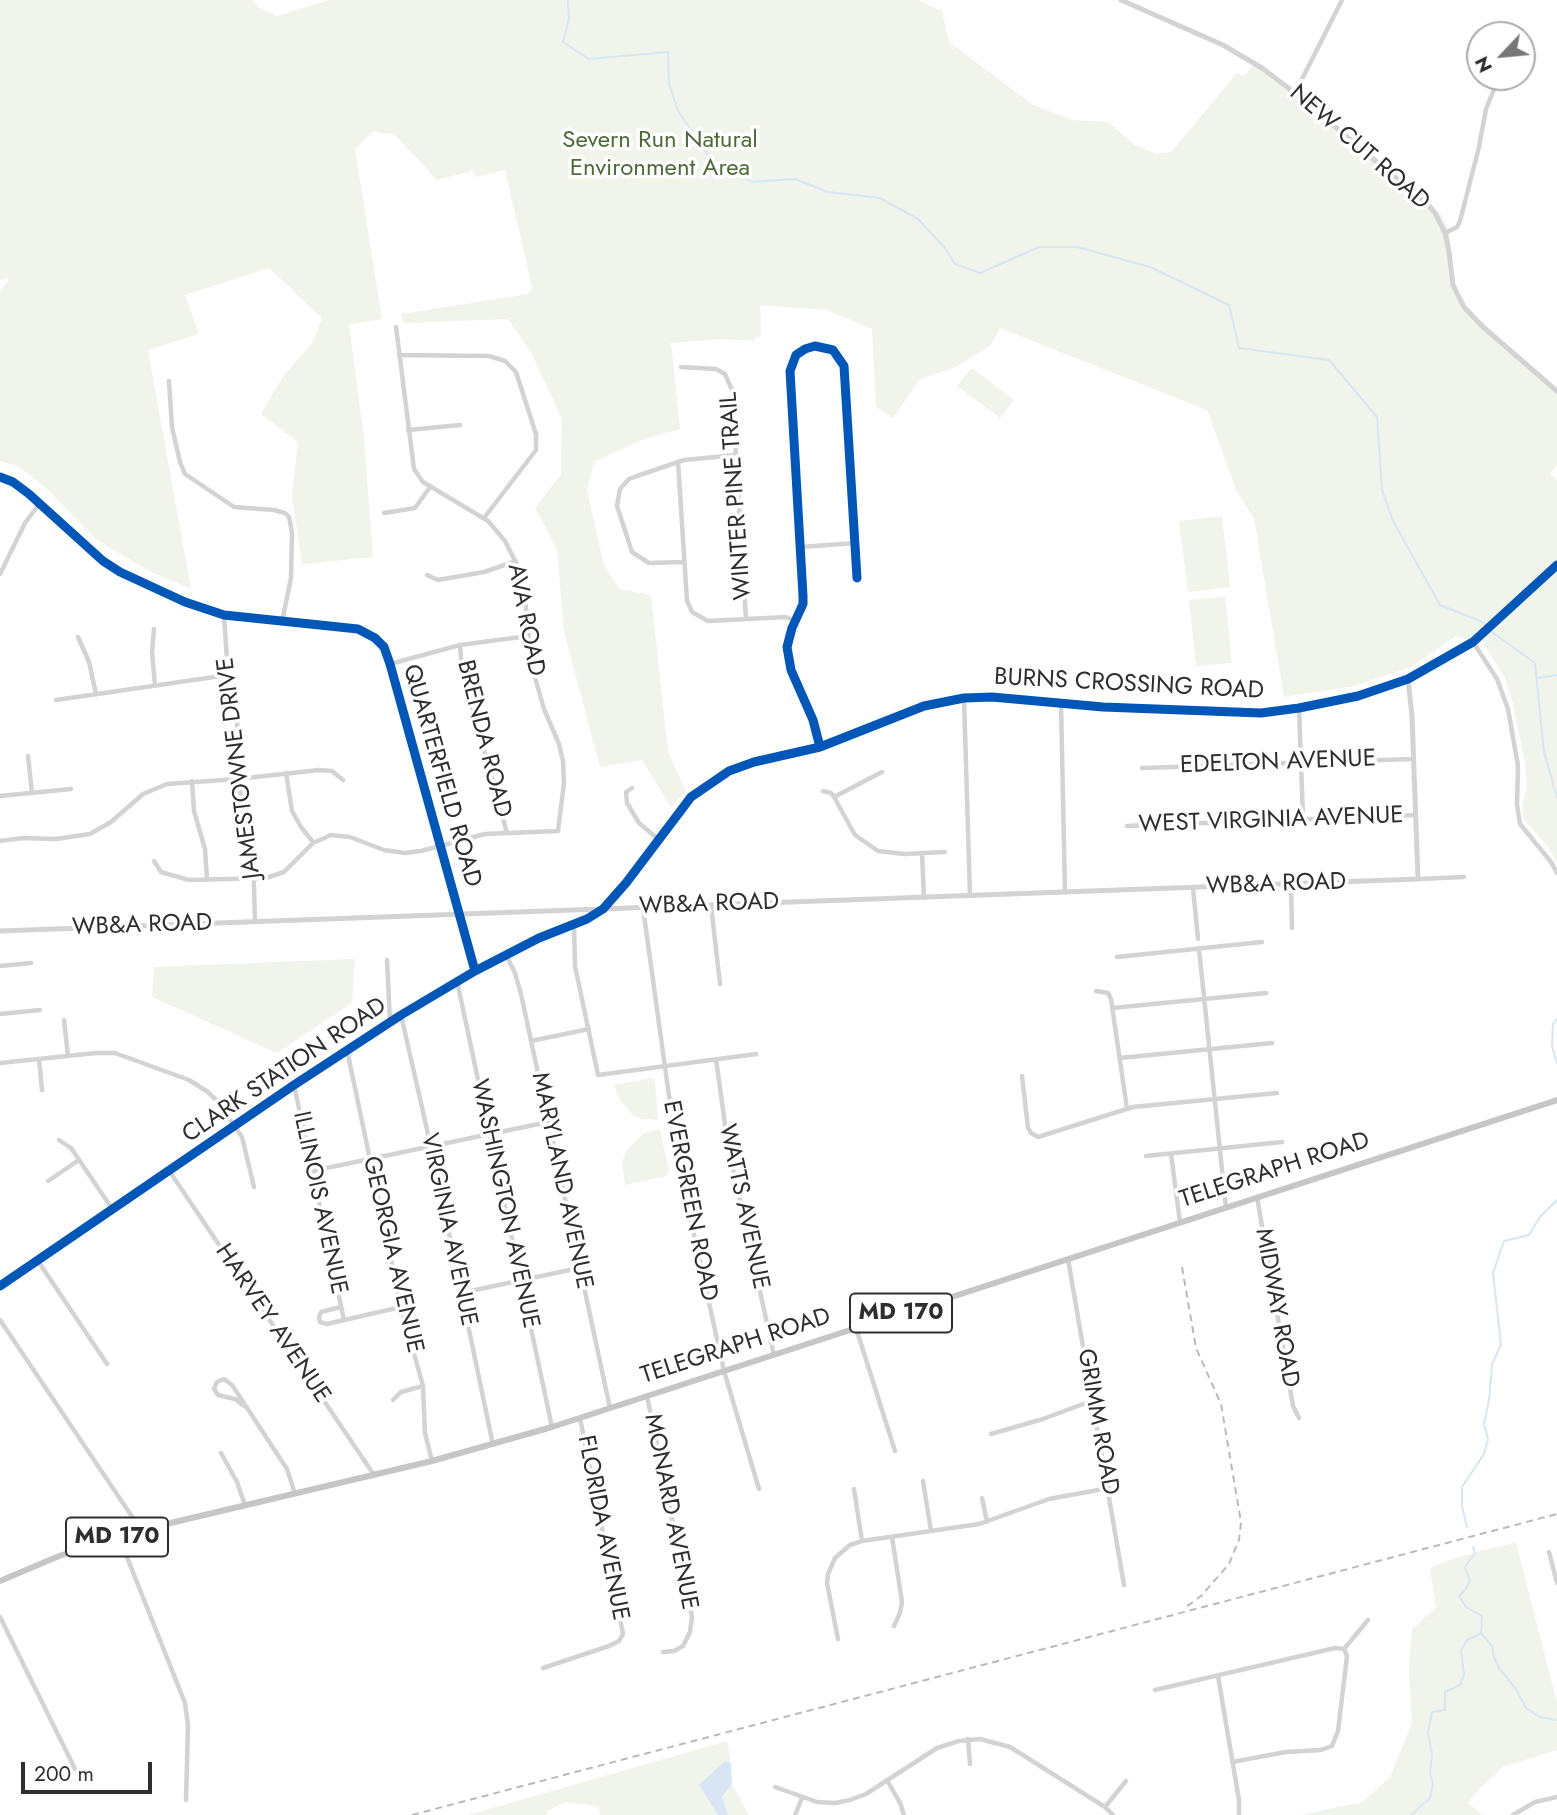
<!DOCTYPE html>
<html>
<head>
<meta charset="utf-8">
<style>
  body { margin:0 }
  #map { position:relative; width:1557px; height:1815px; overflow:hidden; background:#fff; font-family:Jost,sans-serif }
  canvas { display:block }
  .north { position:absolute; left:1466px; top:21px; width:70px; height:70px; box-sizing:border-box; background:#fff; border:2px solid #ababab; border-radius:50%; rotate:244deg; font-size:19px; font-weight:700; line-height:28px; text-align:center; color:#2e2e2e }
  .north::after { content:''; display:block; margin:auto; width:24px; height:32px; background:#777; clip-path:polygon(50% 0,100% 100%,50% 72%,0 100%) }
  .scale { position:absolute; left:21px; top:1762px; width:131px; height:32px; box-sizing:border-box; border:4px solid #2e2e2e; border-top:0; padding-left:9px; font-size:21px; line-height:24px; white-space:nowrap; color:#2e2e2e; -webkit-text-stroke:5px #fff; paint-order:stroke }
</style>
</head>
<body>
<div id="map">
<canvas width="1557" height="1815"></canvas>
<div class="north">N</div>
<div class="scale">200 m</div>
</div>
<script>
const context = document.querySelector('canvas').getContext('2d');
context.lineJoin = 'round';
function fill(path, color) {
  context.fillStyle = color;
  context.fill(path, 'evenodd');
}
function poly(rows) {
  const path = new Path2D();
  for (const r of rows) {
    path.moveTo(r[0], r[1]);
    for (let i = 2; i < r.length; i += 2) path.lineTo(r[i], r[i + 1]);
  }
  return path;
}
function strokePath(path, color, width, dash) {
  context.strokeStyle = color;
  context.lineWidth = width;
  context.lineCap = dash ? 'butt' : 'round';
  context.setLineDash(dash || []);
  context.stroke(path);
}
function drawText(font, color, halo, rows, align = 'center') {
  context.font = font + ' Jost,sans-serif';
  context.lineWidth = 7;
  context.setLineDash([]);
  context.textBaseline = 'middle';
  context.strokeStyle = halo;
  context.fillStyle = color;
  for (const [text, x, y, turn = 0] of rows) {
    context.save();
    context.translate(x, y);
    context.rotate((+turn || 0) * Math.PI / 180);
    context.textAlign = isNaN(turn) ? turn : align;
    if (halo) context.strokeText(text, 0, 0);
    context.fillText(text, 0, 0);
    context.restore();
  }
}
const green = poly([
  [0,0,253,0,257,7,277,16,329,0,918,0,942,11,949,42,1033,105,1072,120,1108,122,1135,145,1157,154,1171,152,1237,73,1244,76,1254,64,1295,93,1440,213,1450,231,1450,247,1456,289,1468,309,1557,392,1557,465,1550,474,1557,480,1557,863,1549,848,1523,818,1523,803,1527,786,1525,763,1513,704,1504,676,1477,634,1469,641,1456,636,1411,667,1355,686,1284,697,1254,518,1237,492,1207,410,1000,328,991,345,956,367,920,379,893,418,876,407,872,329,827,310,760,305,761,337,755,337,755,341,723,339,671,343,680,429,644,439,594,462,587,490,604,566,620,589,651,595,668,752,686,791,671,807,642,760,600,767,564,632,557,549,535,508,561,474,562,419,532,354,508,319,404,323,401,314,529,294,532,287,505,170,475,177,472,169,468,172,437,180,394,134,373,132,355,149,382,319,349,324,364,438,373,557,302,564,292,497,298,442,261,414,284,375,313,342,322,318,269,268,185,295,199,334,148,350,191,589,149,571,97,540,46,488,18,466,0,461,0,291,9,280,8,278,0,280],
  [972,368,1014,400,1000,418,957,386],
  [1222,516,1230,587,1188,592,1179,521],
  [1225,597,1232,663,1196,666,1189,600],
  [355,959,352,1003,277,1053,152,997,154,967],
  [652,1078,655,1082,658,1120,642,1119,633,1115,620,1100,614,1085],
  [660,1129,669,1171,666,1176,625,1185,622,1162,627,1150,644,1133],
  [1516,1542,1557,1703,1557,1750,1503,1767,1480,1788,1468,1803,1482,1815,1300,1815,1363,1802,1390,1777,1412,1723,1409,1667,1412,1629,1436,1608,1430,1568,1455,1558],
  [727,1741,731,1764,724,1761,718,1815,600,1815,599,1806,566,1802,547,1811,547,1815,468,1815],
  [732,1784,749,1815,728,1815,722,1797]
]);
const water = poly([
  [725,1761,731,1764,732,1784,722,1797,728,1815,718,1815,699,1785]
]);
const stream = poly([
  [568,0,569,19,563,42,589,59,668,52,669,84,678,111,708,155,751,182,795,179,828,192,880,198,918,219,945,248,955,264,980,273,1039,247,1077,247,1150,267,1229,305,1239,348,1329,360,1377,417,1382,490,1393,521,1440,605,1480,621,1486,625],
  [1492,632,1535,663,1544,752,1557,798],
  [1537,678,1557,675],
  [1557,1019,1553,1024,1552,1046,1557,1063],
  [1467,1527,1462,1506,1462,1487,1484,1454,1488,1439,1484,1424,1489,1400,1492,1364,1501,1345,1493,1273,1504,1241,1529,1235,1540,1217,1557,1200],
  [1473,1547,1475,1553,1465,1567,1470,1581,1465,1590,1459,1596,1466,1607,1482,1616,1481,1633,1492,1646,1494,1657,1499,1668,1516,1689,1526,1708,1540,1717,1557,1720],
  [1411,1815,1430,1798,1433,1784,1430,1774,1432,1754,1428,1733,1432,1712,1445,1710,1445,1692,1460,1685,1464,1675,1461,1650,1467,1640,1480,1634]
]);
const minor = poly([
  [1295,93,1342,0],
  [1445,233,1457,227,1460,221,1479,147,1486,109,1499,77],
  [399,355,489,356,505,361,516,372,536,434,536,450,484,518],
  [681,367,716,369,725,374,732,390,746,619],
  [169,381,172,427,180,462,185,474,234,507,274,510,285,513,289,517,292,533,291,578,282,622],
  [408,430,460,425],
  [678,462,687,601,692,612,708,621,786,617,795,621],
  [384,513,415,508,430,487],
  [800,547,856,543],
  [684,562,649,563,632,552,617,506,620,489,629,479,637,476,684,460,736,455],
  [0,574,25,523,40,503],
  [427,575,438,580,484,572,516,561],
  [224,615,228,675,237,720,241,806,253,851,255,922],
  [154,629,152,652,155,685],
  [78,637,89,662,96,694],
  [1473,642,1497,679,1508,709,1518,766,1517,805,1520,824,1551,862,1557,873],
  [460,645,462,671,507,833],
  [390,664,460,645,528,636],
  [964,698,970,896],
  [56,700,228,675],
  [1061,704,1065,892],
  [1299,708,1303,819],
  [820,747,813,720,791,670,787,647,792,628,803,604,803,596,790,371,796,355,805,349,815,346,833,350,844,366,857,578],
  [28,756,32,793],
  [1142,768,1413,759],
  [286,773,292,811,301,827,313,842],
  [192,781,194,811,205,849,207,880],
  [632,788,626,792,627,803,639,823,658,839],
  [823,791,831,793,834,797,855,835,878,851,904,854,945,852],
  [0,796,71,789],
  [834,797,882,772],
  [1127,826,1416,815],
  [0,841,23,838,56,839,90,834,111,822,143,794,167,784,238,779,319,770,332,771,343,780],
  [922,853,924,898],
  [154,861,161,872,189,880,266,878,284,872,313,843,331,835,350,837,384,850,405,853,421,851,485,834,558,831,564,783,563,761,559,744,544,709,532,667,524,590,518,567,505,541,488,521,423,482,414,469,396,327],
  [1418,879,1464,877],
  [1291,885,1292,928],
  [1193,888,1198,939],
  [711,905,720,984],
  [643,908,678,1161,724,1371,759,1489],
  [574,924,575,966,598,1075,756,1054],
  [1199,949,1226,1208],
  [506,955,515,973,521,994,610,1408],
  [1117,957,1262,942],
  [387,960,390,1022],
  [0,966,31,963],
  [457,981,552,1427],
  [1096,991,1108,993,1111,999,1127,1109],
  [1112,1008,1266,993],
  [0,1014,40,1010],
  [401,1015,431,1147,493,1445],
  [64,1020,68,1056],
  [531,1041,589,1029],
  [347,1050,401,1307,423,1386,425,1433,432,1461],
  [1120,1058,1272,1043],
  [39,1059,42,1090],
  [716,1059,728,1146,774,1355],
  [0,1063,96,1053,115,1053,189,1080,208,1092,217,1101,242,1137,254,1187],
  [1022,1076,1028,1128,1031,1133,1038,1137,1133,1107,1277,1093],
  [294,1085,344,1320],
  [59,1140,71,1148,113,1210],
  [1171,1154,1180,1222],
  [1146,1156,1282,1142],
  [312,1171,548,1122],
  [170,1172,374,1475],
  [48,1181,79,1160],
  [1257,1197,1293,1406,1299,1418],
  [1068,1259,1124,1585],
  [38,1261,107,1364],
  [461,1293,579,1268],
  [341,1307,321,1312,319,1317,320,1322,327,1324,401,1307],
  [0,1320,141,1530],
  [856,1328,895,1451],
  [647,1396,692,1617,690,1632,683,1646,674,1651,663,1652],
  [393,1400,401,1392,423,1386],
  [244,1406,235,1399,218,1395,214,1389,217,1382,224,1379,232,1385,287,1469,295,1494],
  [991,1434,1043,1419,1094,1400],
  [221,1453,237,1482,245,1505],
  [923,1481,931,1531],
  [854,1489,862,1541],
  [982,1498,987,1522],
  [119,1537,185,1703,188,1725,186,1800],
  [892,1537,902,1602,900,1613,894,1626],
  [1549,1552,1557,1583],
  [0,1617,75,1769],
  [838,1639,827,1583,828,1574,835,1558,850,1545,862,1541,979,1524,1049,1499,1109,1488],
  [543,1668,609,1646,619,1641,623,1634,580,1418],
  [1218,1676,1239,1800,1239,1815],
  [1155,1690,1335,1648,1344,1649,1368,1620],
  [968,1739,970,1764],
  [1232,1762,1286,1752,1321,1750,1332,1746,1338,1731,1347,1656,1344,1649],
  [887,1780,900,1803,904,1815],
  [775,1787,817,1802,835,1803,850,1800,866,1794,937,1748,959,1741,980,1739,1010,1747,1105,1807,1113,1815],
  [1105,1807,1126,1781],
  [795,1815,802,1798],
  [1513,1815,1535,1802,1557,1797]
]);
const tertiary = poly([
  [1121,0,1223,45,1262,68,1295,93,1428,205,1435,213,1445,233,1449,252,1453,285,1464,307,1482,326,1557,391],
  [0,477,13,482,29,494,103,561,120,572,185,602,224,615,358,629,375,638,384,647,390,664,475,971],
  [0,931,1418,879,1412,716,1408,679],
  [0,1286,294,1085,401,1015,475,971,539,938,587,919,603,909,626,883,691,797,729,771,754,762,820,747,924,706,964,698,992,697,1103,707,1261,713,1299,708,1358,696,1408,679,1473,642,1557,565]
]);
const primary = poly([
  [0,1581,59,1556,141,1530,432,1461,552,1427,1557,1100]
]);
const rail = poly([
  [1182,1267,1196,1348,1221,1404,1241,1522,1239,1540,1229,1564,1201,1596,1186,1607],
  [412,1815,1557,1514]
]);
const cycleway = poly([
  [0,477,13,482,29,494,103,561,120,572,185,602,224,615,358,629,375,638,384,647,390,664,475,971],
  [820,747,813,720,791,670,787,647,792,628,803,604,803,596,790,371,796,355,805,349,815,346,833,350,844,366,857,578],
  [0,1286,294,1085,401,1015,475,971,539,938,587,919,603,909,626,883,691,797,729,771,754,762,820,747,924,706,964,698,992,697,1103,707,1261,713,1299,708,1358,696,1408,679,1473,642,1557,565]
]);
const shields = [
  [901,1313,102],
  [117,1537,102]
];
const shieldNames = [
  ["MD 170",901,1313],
  ["MD 170",117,1537]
];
const parkNames = [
  ["Severn Run Natural",660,141],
  ["Environment Area",660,169]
];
const streetNames = [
  ["NEW CUT ROAD",1359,148,41],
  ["WINTER PINE TRAIL",737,496,-94],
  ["AVA ROAD",525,620,79],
  ["BURNS CROSSING ROAD",1129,685,3],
  ["BRENDA ROAD",483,739,76],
  ["EDELTON AVENUE",1278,763,-2],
  ["JAMESTOWNE DRIVE",240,768,-97],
  ["QUARTERFIELD ROAD",441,776,74],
  ["WEST VIRGINIA AVENUE",1271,821,-2],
  ["WB&A ROAD",1276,885,-2],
  ["WB&A ROAD",709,905,-2],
  ["WB&A ROAD",142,926,-2],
  ["CLARK STATION ROAD",285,1071,-34],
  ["TELEGRAPH ROAD",1275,1171,-18],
  ["MARYLAND AVENUE",561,1181,78],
  ["EVERGREEN ROAD",689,1201,79],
  ["ILLINOIS AVENUE",319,1203,78],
  ["WASHINGTON AVENUE",504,1204,78],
  ["WATTS AVENUE",743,1207,78],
  ["VIRGINIA AVENUE",448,1230,78],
  ["GEORGIA AVENUE",392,1255,77],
  ["MIDWAY ROAD",1276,1308,80],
  ["HARVEY AVENUE",272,1324,56],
  ["TELEGRAPH ROAD",736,1347,-18],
  ["GRIMM ROAD",1097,1422,80],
  ["MONARD AVENUE",670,1512,79],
  ["FLORIDA AVENUE",602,1528,79]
];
fill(green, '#f0f4eb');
fill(water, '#d7e6f2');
strokePath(stream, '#d7e6f2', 2);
strokePath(minor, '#d3d3d3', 4.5);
strokePath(tertiary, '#d3d3d3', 5);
strokePath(primary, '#c6c6c6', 6);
strokePath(rail, '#bababa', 2, [7, 5]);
strokePath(cycleway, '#0057b8', 9);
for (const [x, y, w] of shields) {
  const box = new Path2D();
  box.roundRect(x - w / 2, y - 19.5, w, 39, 5);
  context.fillStyle = '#fff';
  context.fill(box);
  strokePath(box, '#2e2e2e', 2);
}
drawText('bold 23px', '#2e2e2e', null, shieldNames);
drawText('24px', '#4f6a3a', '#fff', parkNames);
drawText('24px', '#2e2e2e', '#fff', streetNames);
</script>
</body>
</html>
